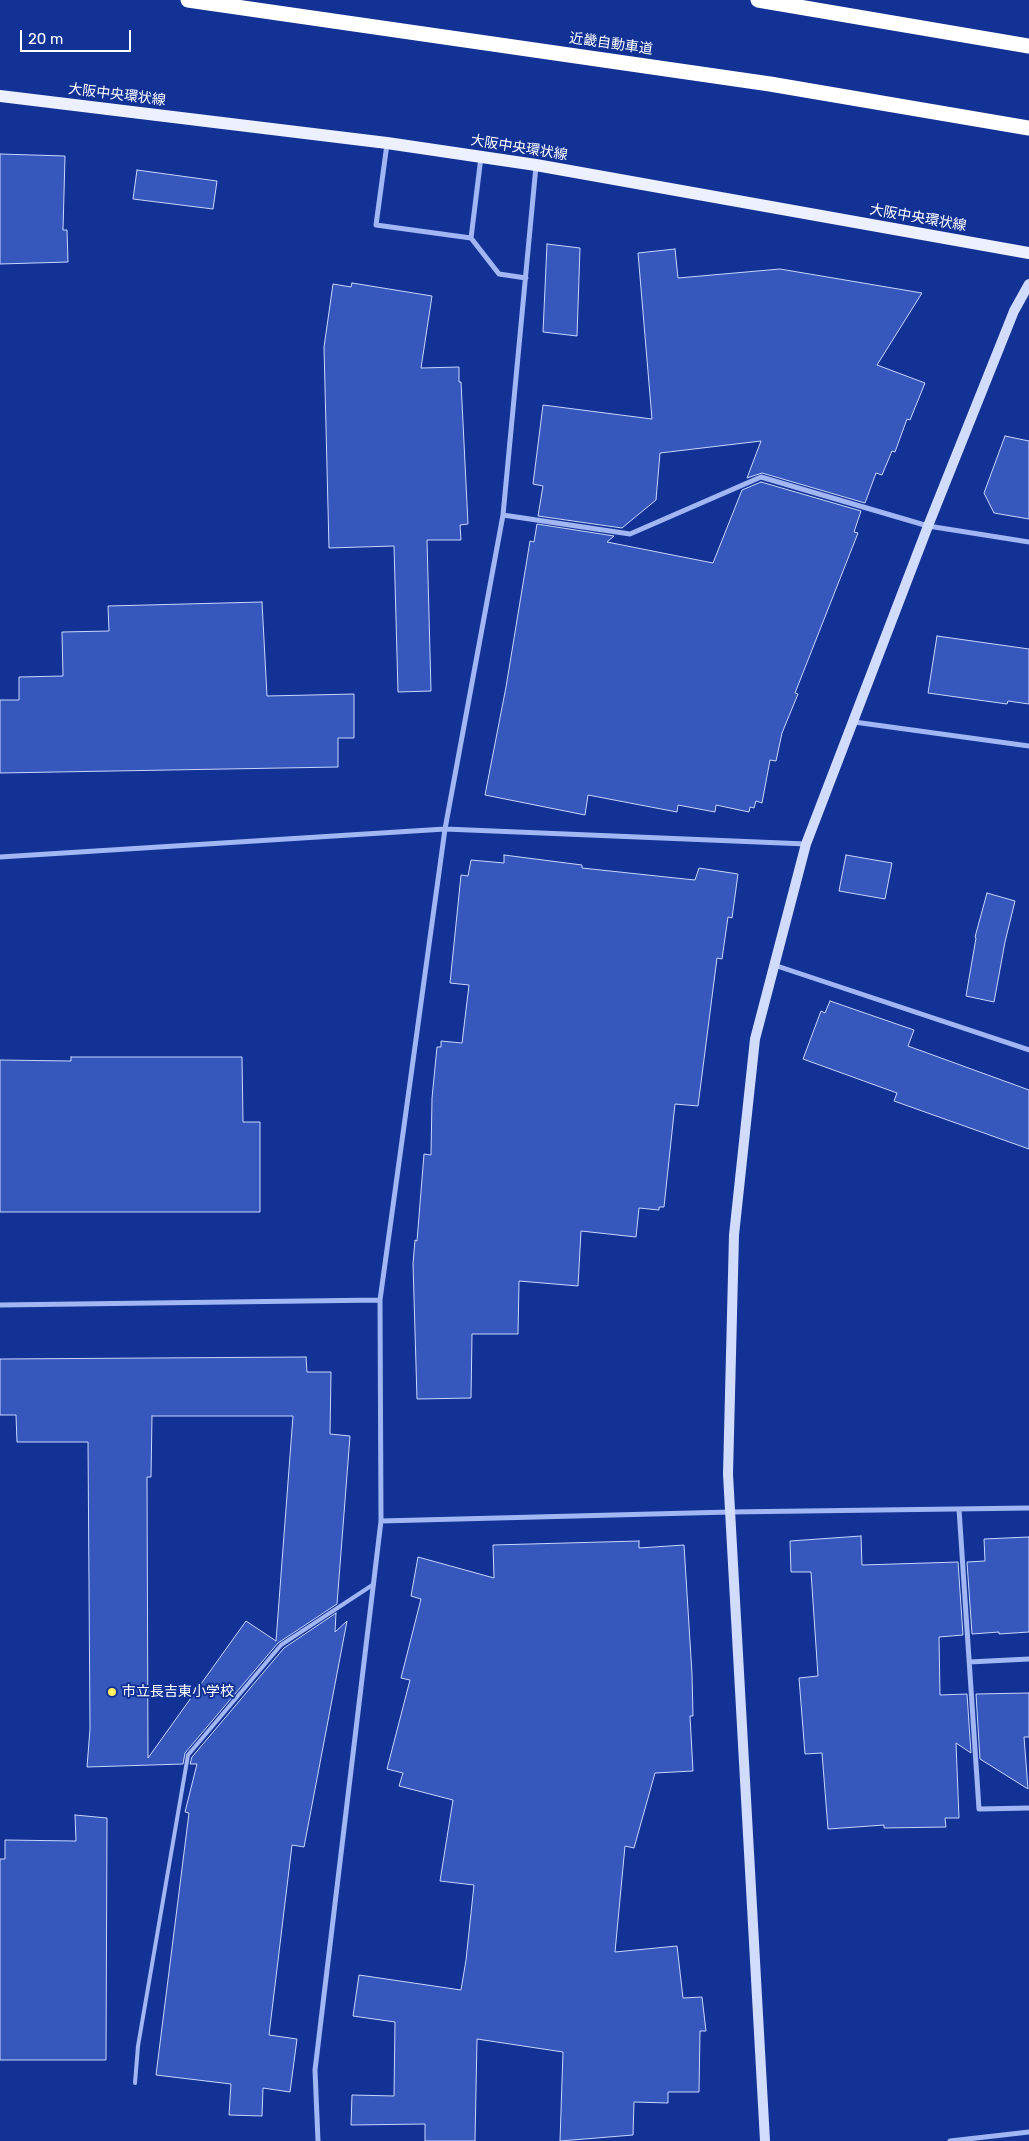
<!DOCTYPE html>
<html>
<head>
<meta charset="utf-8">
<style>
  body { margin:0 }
  #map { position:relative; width:1029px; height:2141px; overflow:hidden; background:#123295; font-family:Rubik,sans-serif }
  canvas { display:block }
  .scale { position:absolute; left:20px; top:30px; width:111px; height:22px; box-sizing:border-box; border:2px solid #fff; border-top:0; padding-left:6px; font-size:15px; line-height:18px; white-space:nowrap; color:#fff; -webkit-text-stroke:4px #123295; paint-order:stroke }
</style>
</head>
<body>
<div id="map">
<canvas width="1029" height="2141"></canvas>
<div class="scale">20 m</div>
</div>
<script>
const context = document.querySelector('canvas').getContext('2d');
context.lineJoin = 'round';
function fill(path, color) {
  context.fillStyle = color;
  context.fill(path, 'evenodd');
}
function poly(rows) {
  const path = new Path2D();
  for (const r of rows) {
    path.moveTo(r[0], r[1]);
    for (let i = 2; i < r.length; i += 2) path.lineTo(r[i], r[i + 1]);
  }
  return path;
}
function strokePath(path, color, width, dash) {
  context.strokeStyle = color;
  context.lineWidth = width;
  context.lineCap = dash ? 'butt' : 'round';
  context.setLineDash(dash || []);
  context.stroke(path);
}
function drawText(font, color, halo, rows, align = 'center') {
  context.font = font + ' Rubik,"Noto Sans JP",sans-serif';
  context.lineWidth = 4;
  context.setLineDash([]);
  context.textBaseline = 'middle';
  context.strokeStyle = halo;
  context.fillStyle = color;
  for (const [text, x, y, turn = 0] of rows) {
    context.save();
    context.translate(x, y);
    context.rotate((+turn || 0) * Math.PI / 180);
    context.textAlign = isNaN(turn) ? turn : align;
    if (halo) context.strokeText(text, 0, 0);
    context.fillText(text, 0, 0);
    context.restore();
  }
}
const building = poly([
  [0,154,65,156,63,230,67,230,68,262,0,264,0,154],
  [137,170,217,181,213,209,133,199,137,170],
  [547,244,580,248,577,336,543,332,547,244],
  [675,249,678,278,780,269,922,293,877,365,925,383,910,420,907,419,895,452,892,451,882,475,876,473,865,503,762,473,747,478,761,441,660,453,656,500,622,528,538,516,543,486,533,484,543,405,652,419,638,253,675,249],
  [352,283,432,296,421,368,459,367,459,382,461,382,468,524,460,525,461,540,427,540,431,691,398,692,394,546,329,548,324,347,333,284,351,287,352,283],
  [1005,436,1029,441,1029,519,994,513,984,493,1005,436],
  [761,482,861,511,854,532,858,533,795,693,798,694,782,733,776,761,770,760,762,803,756,801,754,808,750,807,749,812,716,805,715,812,678,805,677,812,588,795,585,815,485,795,506,687,530,541,534,542,537,524,614,536,607,542,713,563,742,490,761,482],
  [262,602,267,696,354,694,354,738,338,738,338,767,0,773,0,700,19,700,19,677,63,676,62,632,109,631,108,606,262,602],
  [937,636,1029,649,1029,704,1008,701,1007,704,928,693,937,636],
  [504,855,582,865,582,868,685,879,695,880,699,868,738,874,732,918,728,917,722,959,717,958,698,1106,675,1104,664,1207,659,1207,659,1210,639,1208,636,1237,581,1231,578,1286,519,1281,518,1334,472,1334,471,1398,417,1399,413,1264,415,1240,417,1241,424,1154,431,1155,432,1098,437,1047,441,1047,441,1041,462,1043,469,985,450,983,461,875,468,876,471,860,504,863,504,855],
  [846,855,892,863,885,899,839,891,846,855],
  [987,893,1015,901,1005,942,994,1002,966,996,976,938,975,937,987,893],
  [830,1001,914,1030,908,1046,1029,1090,1029,1149,894,1101,897,1093,803,1059,821,1011,825,1013,830,1001],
  [71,1057,242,1057,243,1122,260,1122,260,1212,0,1212,0,1060,71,1061,71,1057],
  [306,1357,307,1372,331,1372,330,1434,350,1436,337,1604,278,1643,185,1753,183,1764,87,1767,90,1729,88,1442,17,1442,16,1415,0,1415,0,1359,306,1357],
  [152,1416,293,1416,276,1641,246,1621,148,1758,147,1477,151,1477,152,1416],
  [861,1536,862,1565,958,1562,963,1635,939,1637,940,1695,967,1694,971,1753,956,1743,959,1818,945,1818,946,1827,884,1828,884,1825,828,1829,822,1753,805,1754,799,1678,818,1676,811,1572,791,1572,790,1541,861,1536],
  [1029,1537,1029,1632,999,1634,999,1632,972,1634,967,1562,985,1561,984,1539,1029,1537],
  [639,1541,639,1548,684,1545,692,1674,693,1716,690,1716,693,1771,655,1773,634,1848,625,1846,615,1952,677,1946,683,1998,702,1997,706,2031,700,2031,699,2092,668,2092,668,2103,634,2102,633,2135,560,2141,563,2052,477,2039,475,2141,425,2141,425,2124,351,2125,352,2095,394,2096,395,2022,353,2016,359,1975,461,1990,466,1960,474,1885,440,1881,453,1800,399,1786,403,1773,387,1769,410,1680,401,1678,421,1599,411,1596,418,1557,494,1578,493,1545,639,1541],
  [336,1613,335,1632,347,1621,304,1847,292,1845,269,2035,297,2039,290,2092,263,2088,262,2116,229,2115,231,2084,156,2075,189,1813,185,1812,197,1764,190,1764,192,1757,284,1648,336,1613],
  [1029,1693,1029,1737,1024,1737,1028,1789,980,1759,976,1694,1029,1693],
  [75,1815,107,1818,106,2060,0,2060,0,1859,5,1859,5,1840,76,1841,75,1815]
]);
const lane = poly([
  [135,2083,138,2046,188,1755,281,1645,374,1584]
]);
const street = poly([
  [387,144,376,225,471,238,499,274,526,278],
  [471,238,481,157],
  [503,515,630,534,761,477,928,526,1029,542],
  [854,722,1029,746],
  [0,857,445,829,806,844],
  [774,965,1029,1050],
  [0,1305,380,1300],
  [959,1509,979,1809,1029,1808],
  [381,1521,730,1512,1029,1508],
  [969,1662,1029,1659],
  [318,2141,315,2070,381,1521,380,1300,445,829,503,515,536,166],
  [950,2141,1029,2132]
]);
const secondary = poly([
  [765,2141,728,1474,734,1235,755,1039,806,844,928,526,1014,311,1029,284]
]);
const primary = poly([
  [0,96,387,143,536,165,1029,253]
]);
const highway = poly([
  [188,0,770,84,1029,128],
  [758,0,1029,46]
]);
const markers = [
  [112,1692,5,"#fff163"]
];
const streetNames = [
  ["近畿自動車道",611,44,8],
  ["大阪中央環状線",117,95,7],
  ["大阪中央環状線",519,148,9],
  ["大阪中央環状線",918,218,10]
];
const poiNames = [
  ["市立長吉東小学校",122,1692]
];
fill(building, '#3658bc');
strokePath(building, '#c9d6fd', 1);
strokePath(lane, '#a1b6f3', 4);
strokePath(street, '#a1b6f3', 5);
strokePath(secondary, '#d1dbfc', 10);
strokePath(primary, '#edf0ff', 12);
strokePath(highway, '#fff', 15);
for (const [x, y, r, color] of markers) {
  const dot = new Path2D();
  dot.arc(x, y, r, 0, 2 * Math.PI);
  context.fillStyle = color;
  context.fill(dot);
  strokePath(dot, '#123295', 2);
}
drawText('14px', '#fff', '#123295', streetNames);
drawText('14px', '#fff', '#123295', poiNames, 'left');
</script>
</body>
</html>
